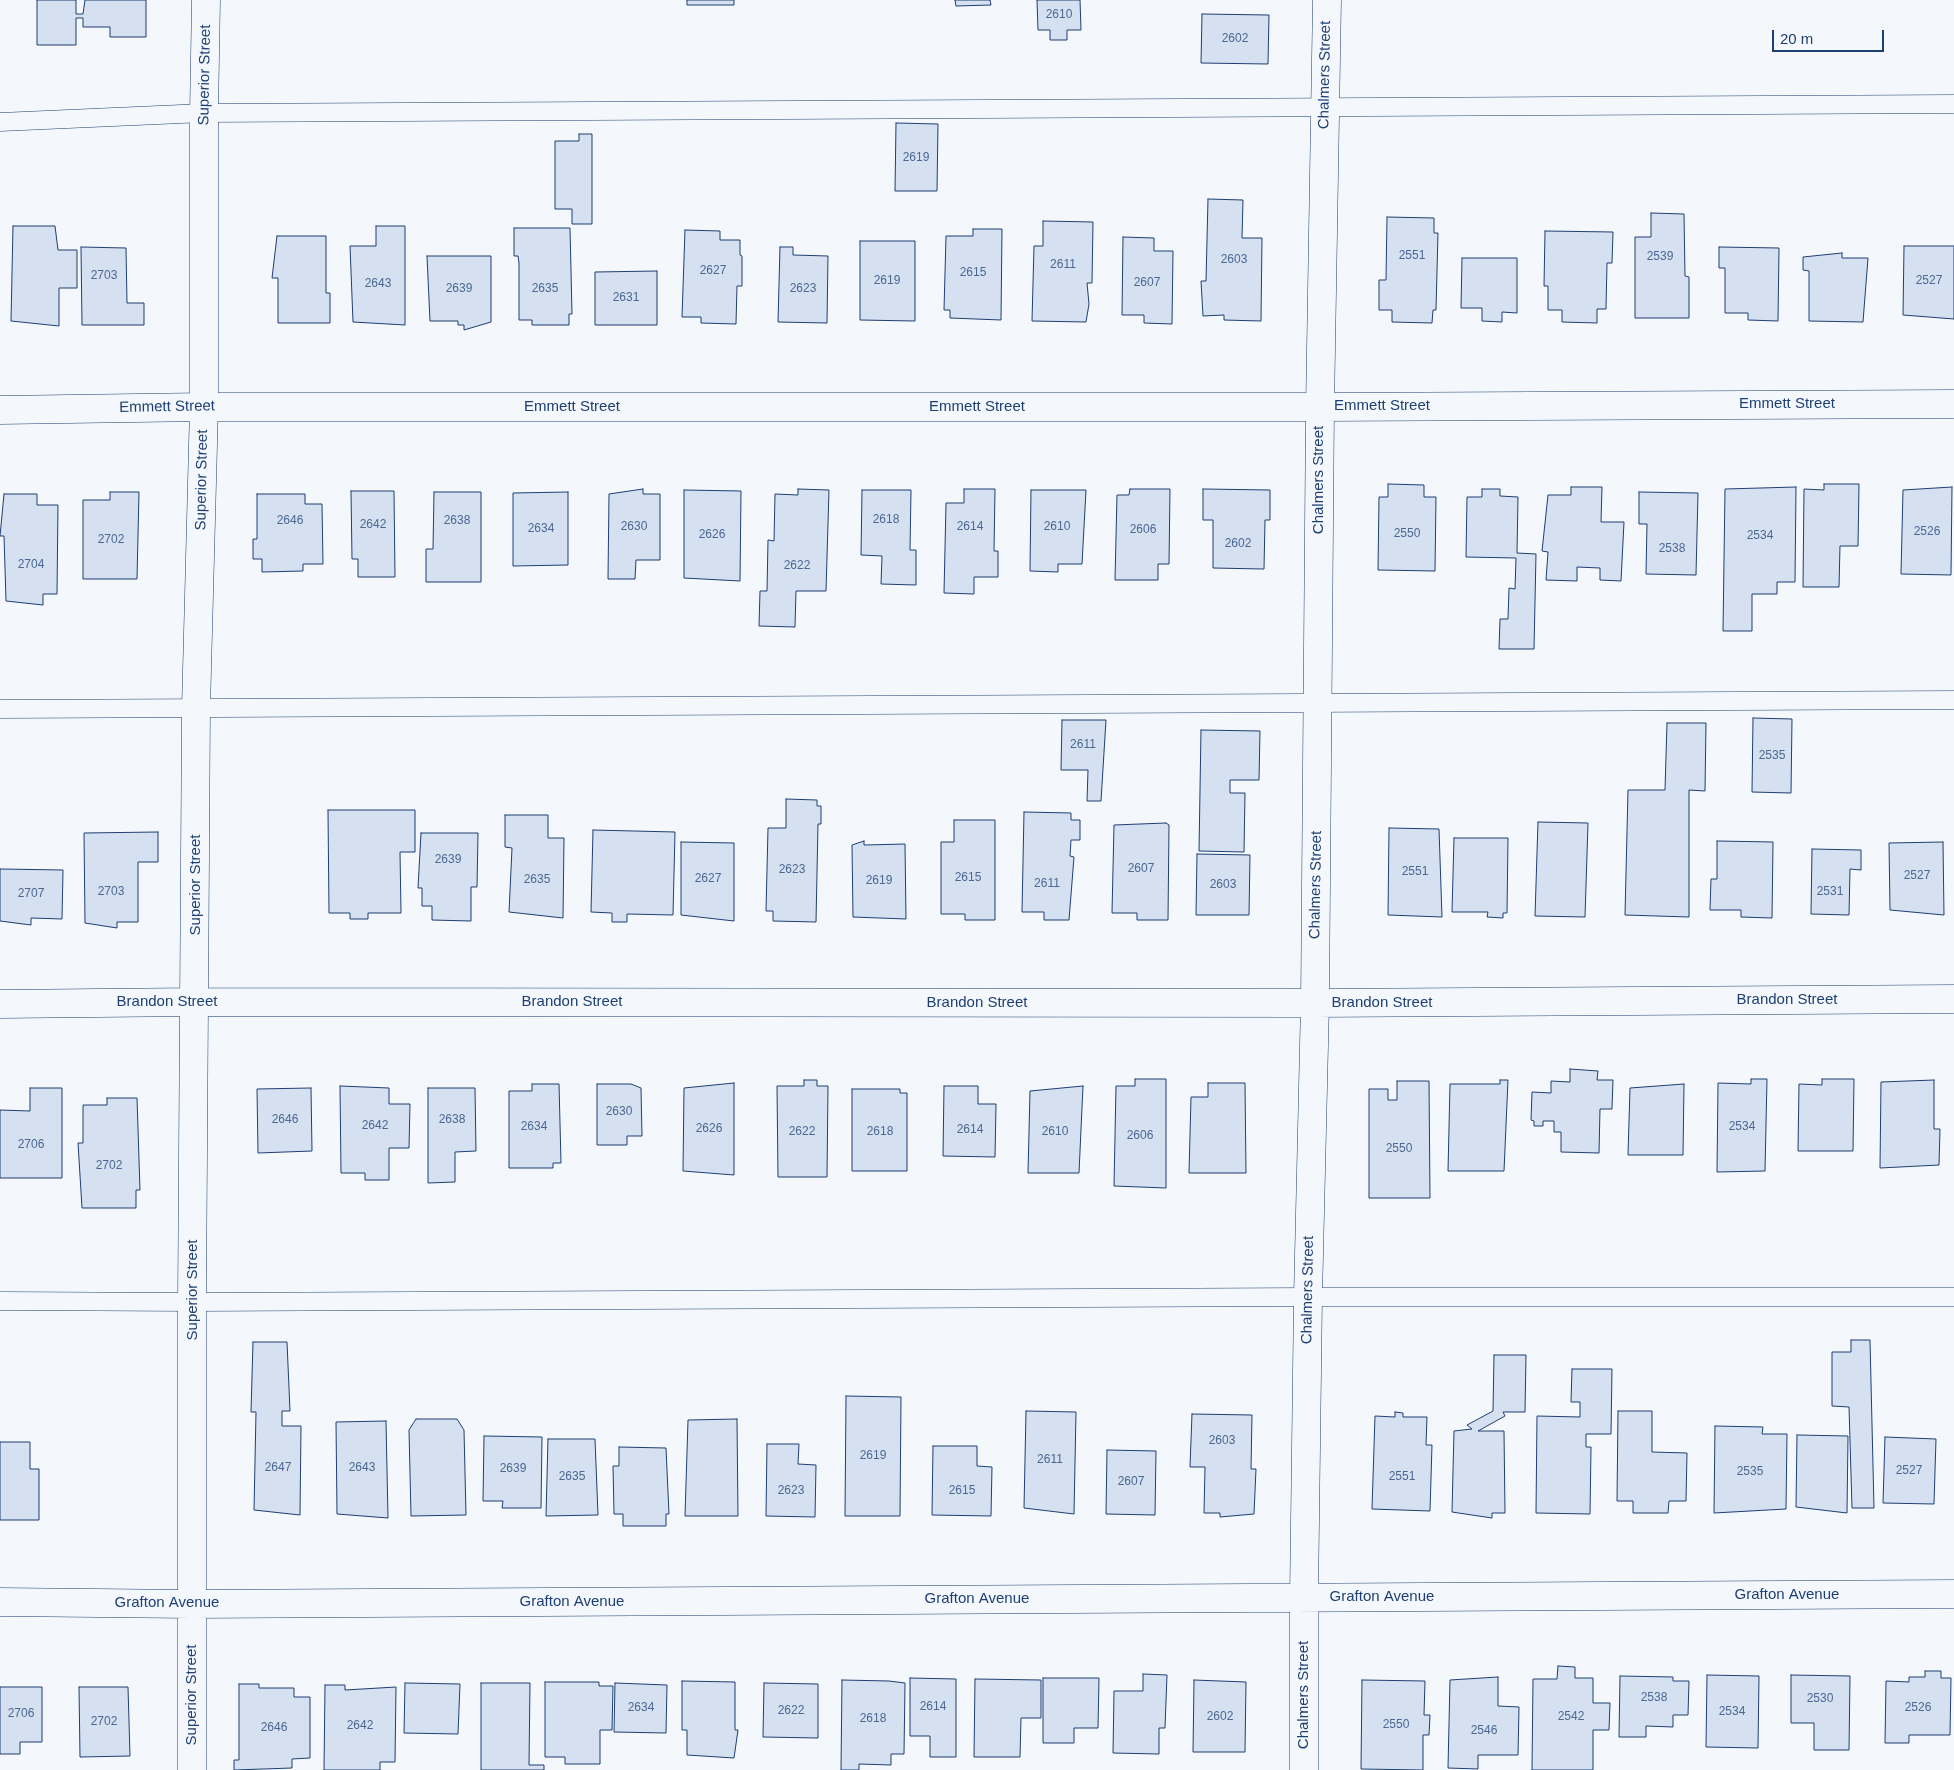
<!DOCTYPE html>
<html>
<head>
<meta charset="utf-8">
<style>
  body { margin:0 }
  #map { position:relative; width:1954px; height:1770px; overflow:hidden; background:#f4f7fb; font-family:Arial,sans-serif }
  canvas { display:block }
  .scale { position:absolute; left:1772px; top:30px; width:112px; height:22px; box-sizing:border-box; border:2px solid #1d3f73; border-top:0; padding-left:6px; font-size:15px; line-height:18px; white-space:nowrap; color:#1d3f73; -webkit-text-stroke:4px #f4f7fb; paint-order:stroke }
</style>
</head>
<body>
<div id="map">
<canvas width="1954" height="1770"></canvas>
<div class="scale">20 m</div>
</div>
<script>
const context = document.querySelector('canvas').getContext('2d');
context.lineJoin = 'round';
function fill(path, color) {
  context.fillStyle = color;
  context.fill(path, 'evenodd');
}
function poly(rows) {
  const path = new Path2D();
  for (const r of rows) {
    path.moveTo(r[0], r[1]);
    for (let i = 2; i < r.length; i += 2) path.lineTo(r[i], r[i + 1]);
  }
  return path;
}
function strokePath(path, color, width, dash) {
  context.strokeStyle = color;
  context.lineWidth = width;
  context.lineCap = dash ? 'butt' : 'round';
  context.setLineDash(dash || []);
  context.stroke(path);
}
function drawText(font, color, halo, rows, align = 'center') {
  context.font = font + ' Arial,sans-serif';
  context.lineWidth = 4;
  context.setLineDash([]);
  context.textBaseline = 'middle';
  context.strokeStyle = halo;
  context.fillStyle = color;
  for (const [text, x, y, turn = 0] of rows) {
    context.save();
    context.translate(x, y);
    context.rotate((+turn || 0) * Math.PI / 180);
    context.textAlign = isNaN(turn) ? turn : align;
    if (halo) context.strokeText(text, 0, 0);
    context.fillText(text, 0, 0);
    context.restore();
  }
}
const building = poly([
  [37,0,76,0,76,14,83,14,85,0,146,0,146,37,110,37,110,27,83,27,83,18,76,18,76,45,37,45,37,0],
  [687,0,734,0,734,5,687,5,687,0],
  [955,0,990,0,991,5,956,6,955,0],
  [1037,0,1080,0,1081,30,1067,30,1067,40,1050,40,1050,30,1038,30,1037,0],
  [1202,14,1269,15,1268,64,1201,63,1202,14],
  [896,123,938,124,937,191,895,191,896,123],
  [579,134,592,134,592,224,572,224,572,209,555,209,555,141,579,141,579,134],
  [1208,199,1243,200,1242,238,1262,238,1261,321,1224,320,1224,315,1203,316,1201,281,1206,281,1208,199],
  [1651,213,1684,214,1685,276,1689,277,1689,318,1635,318,1635,237,1651,237,1651,213],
  [1387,217,1434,218,1434,233,1438,233,1436,310,1433,310,1432,323,1392,322,1392,310,1379,310,1379,280,1386,280,1387,217],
  [1043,221,1093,222,1092,283,1087,283,1089,304,1086,322,1032,321,1034,246,1043,246,1043,221],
  [13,226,55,226,58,250,77,250,77,288,59,288,59,326,11,321,13,226],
  [376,226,405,226,405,325,353,322,350,246,376,246,376,226],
  [514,228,570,228,572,314,569,314,569,325,532,325,532,320,519,320,519,263,518,256,514,256,514,228],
  [973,229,1002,229,1001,320,950,318,950,310,944,310,946,236,973,236,973,229],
  [685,230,720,231,720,240,740,240,740,255,742,256,742,286,737,286,736,324,701,323,701,317,682,317,685,230],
  [1545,231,1613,232,1612,263,1607,263,1606,309,1597,309,1597,323,1562,322,1562,310,1548,310,1548,286,1544,286,1545,231],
  [277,236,326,236,326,293,330,293,330,323,278,323,278,278,272,278,277,236],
  [1123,237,1154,238,1154,251,1173,251,1172,324,1144,323,1144,315,1122,315,1123,237],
  [860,241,915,241,915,321,860,320,860,241],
  [1904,246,1954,246,1954,319,1903,315,1904,246],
  [81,247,126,248,127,303,144,303,144,325,82,325,81,247],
  [780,247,793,247,793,255,828,256,827,323,778,322,780,247],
  [1719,247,1779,248,1778,321,1748,320,1748,313,1725,313,1725,268,1719,268,1719,247],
  [1842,253,1842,258,1868,258,1863,322,1809,321,1809,271,1803,270,1803,257,1842,253],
  [427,256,491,256,491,322,464,330,464,325,458,325,458,321,430,321,427,256],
  [1462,258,1517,258,1517,313,1502,312,1502,322,1482,321,1482,308,1461,308,1462,258],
  [657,271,657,325,595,325,595,272,657,271],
  [1388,484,1424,485,1424,497,1436,497,1435,571,1378,570,1379,497,1388,497,1388,484],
  [1824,484,1859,484,1858,546,1840,546,1839,587,1803,587,1804,489,1824,490,1824,484],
  [1571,487,1602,487,1601,522,1624,522,1621,581,1600,580,1600,568,1577,567,1577,581,1546,580,1548,552,1542,551,1548,495,1571,495,1571,487],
  [1796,487,1795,582,1777,582,1777,594,1752,594,1752,631,1723,631,1725,489,1796,487],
  [1952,487,1951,575,1901,574,1903,490,1952,487],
  [643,489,643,494,660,494,660,560,636,560,635,579,608,579,609,494,643,489],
  [798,489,829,490,826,591,796,591,795,627,759,626,760,591,767,591,768,540,774,541,775,494,798,495,798,489],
  [964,489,995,489,994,551,998,551,998,577,974,577,974,594,944,593,946,503,964,503,964,489],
  [1130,489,1170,489,1169,564,1158,564,1158,580,1115,580,1117,495,1129,495,1130,489],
  [1203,489,1270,490,1270,520,1265,520,1264,569,1213,568,1213,520,1203,520,1203,489],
  [1482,489,1500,489,1500,496,1518,497,1517,553,1536,554,1534,649,1499,649,1500,619,1508,619,1509,588,1515,589,1516,558,1466,557,1467,497,1482,497,1482,489],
  [684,490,741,491,740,581,684,578,684,490],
  [862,490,911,490,910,550,916,550,916,585,881,584,882,556,861,555,862,490],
  [1031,490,1086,490,1082,564,1058,564,1058,572,1030,571,1031,490],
  [351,491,394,491,395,577,358,577,358,559,352,559,351,491],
  [110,492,139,492,137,579,83,579,83,500,110,500,110,492],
  [434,492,481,492,481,582,426,582,426,549,433,549,434,492],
  [568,492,568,565,513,566,513,493,568,492],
  [1639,492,1698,493,1696,575,1646,574,1647,524,1639,524,1639,492],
  [4,494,37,494,37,505,58,505,57,594,43,594,43,605,6,601,4,536,0,536,4,494],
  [257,494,305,494,305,504,322,504,323,564,303,564,303,571,262,572,262,559,253,559,253,539,257,539,257,494],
  [1753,718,1792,719,1791,793,1752,792,1753,718],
  [1062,720,1106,720,1101,801,1087,801,1088,770,1061,770,1062,720],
  [1667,723,1706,723,1705,791,1689,790,1689,917,1625,915,1628,790,1665,790,1667,723],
  [1201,730,1260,731,1259,780,1230,780,1230,793,1245,793,1244,852,1199,851,1201,730],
  [786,799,817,800,817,806,821,806,821,824,818,824,816,922,773,921,773,911,766,911,768,828,786,828,786,799],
  [328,810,415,810,415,852,400,852,401,913,368,913,368,919,350,919,350,913,329,913,328,810],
  [1024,812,1071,813,1071,820,1080,820,1080,840,1071,840,1070,856,1074,857,1069,920,1044,920,1044,912,1022,912,1024,812],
  [505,815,548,815,548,838,564,838,563,918,509,912,512,848,505,847,505,815],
  [954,820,995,820,995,920,965,920,965,914,941,914,941,842,954,842,954,820],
  [1538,822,1588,823,1585,917,1535,916,1538,822],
  [1166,823,1169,825,1168,920,1137,920,1137,913,1112,913,1114,825,1166,823],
  [1389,828,1439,829,1442,917,1388,915,1389,828],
  [593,830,675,832,673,915,627,914,627,922,612,922,612,913,591,912,593,830],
  [158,832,158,862,138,862,138,922,117,922,117,928,85,923,84,833,158,832],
  [421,833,478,833,477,887,471,887,471,921,432,920,432,906,422,906,422,888,418,888,421,833],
  [1454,838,1508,838,1507,913,1503,913,1503,918,1487,917,1488,912,1452,912,1454,838],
  [864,841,864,845,905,844,906,919,853,917,852,845,864,841],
  [1717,841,1773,842,1772,918,1741,917,1741,910,1710,910,1711,879,1717,879,1717,841],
  [681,842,734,843,734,921,681,915,681,842],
  [1943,842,1944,915,1890,910,1889,843,1943,842],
  [1812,849,1861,850,1861,870,1850,869,1849,915,1811,914,1812,849],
  [1197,854,1250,855,1249,915,1196,915,1197,854],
  [0,869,63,870,62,919,31,918,31,925,0,921,0,869],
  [1570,1069,1598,1071,1597,1080,1613,1080,1612,1109,1600,1109,1599,1153,1561,1152,1561,1132,1554,1132,1554,1121,1543,1121,1543,1126,1534,1126,1534,1121,1531,1120,1532,1092,1551,1093,1551,1081,1570,1082,1570,1069],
  [1135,1079,1166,1079,1166,1188,1114,1186,1116,1086,1135,1086,1135,1079],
  [1751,1079,1767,1079,1765,1171,1717,1172,1718,1083,1751,1084,1751,1079],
  [1822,1079,1854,1079,1853,1151,1798,1151,1799,1084,1822,1085,1822,1079],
  [804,1080,817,1080,817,1086,828,1086,827,1177,778,1177,777,1086,804,1086,804,1080],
  [1500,1080,1508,1080,1504,1171,1448,1171,1450,1084,1500,1084,1500,1080],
  [1934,1080,1934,1129,1940,1129,1939,1165,1880,1168,1881,1082,1934,1080],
  [1397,1081,1429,1081,1430,1198,1369,1198,1369,1089,1388,1089,1388,1100,1397,1100,1397,1081],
  [734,1083,734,1175,683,1171,684,1088,734,1083],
  [1208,1083,1245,1083,1246,1173,1189,1173,1191,1097,1208,1097,1208,1083],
  [532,1084,559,1084,561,1163,553,1163,553,1168,509,1168,509,1091,532,1091,532,1084],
  [597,1084,631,1084,641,1088,642,1136,627,1136,627,1145,597,1145,597,1084],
  [1684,1084,1683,1155,1628,1155,1630,1088,1684,1084],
  [340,1086,389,1088,389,1104,410,1104,409,1148,389,1148,389,1180,365,1180,365,1173,341,1173,340,1086],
  [944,1086,978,1086,978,1104,996,1104,995,1157,943,1156,944,1086],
  [1083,1086,1079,1173,1028,1173,1030,1091,1083,1086],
  [30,1088,62,1088,62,1178,0,1178,0,1110,30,1111,30,1088],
  [311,1088,312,1151,258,1153,257,1089,311,1088],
  [428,1088,475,1088,476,1151,455,1152,455,1182,428,1183,428,1088],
  [852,1089,900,1089,900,1093,907,1093,907,1171,852,1171,852,1089],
  [107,1098,137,1098,140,1190,136,1190,136,1208,82,1208,78,1143,83,1143,83,1105,107,1105,107,1098],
  [1851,1340,1870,1340,1874,1508,1852,1508,1849,1407,1832,1406,1832,1352,1851,1352,1851,1340],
  [253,1342,287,1342,290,1411,282,1411,282,1426,301,1426,300,1515,254,1510,256,1412,251,1412,253,1342],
  [1494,1355,1526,1355,1525,1412,1503,1412,1505,1416,1478,1431,1504,1431,1505,1513,1492,1513,1492,1518,1452,1512,1454,1431,1472,1429,1467,1425,1493,1411,1494,1355],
  [1572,1369,1612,1369,1611,1434,1586,1434,1586,1447,1591,1447,1590,1514,1536,1513,1537,1416,1580,1417,1580,1402,1571,1402,1572,1369],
  [846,1396,901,1397,900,1516,845,1516,846,1396],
  [1026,1411,1076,1412,1074,1514,1024,1508,1026,1411],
  [1618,1411,1652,1411,1652,1452,1687,1453,1686,1501,1669,1501,1668,1513,1633,1513,1633,1501,1617,1501,1618,1411],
  [1395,1412,1403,1413,1403,1417,1427,1417,1426,1445,1432,1445,1430,1511,1372,1509,1375,1416,1395,1417,1395,1412],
  [1192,1414,1252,1415,1251,1469,1256,1469,1254,1514,1220,1517,1220,1513,1204,1513,1205,1467,1190,1467,1192,1414],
  [416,1419,457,1419,464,1430,466,1515,411,1516,409,1430,416,1419],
  [737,1419,738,1516,685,1516,688,1420,737,1419],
  [386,1421,388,1518,337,1514,336,1422,386,1421],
  [1715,1426,1763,1427,1762,1434,1787,1434,1786,1509,1714,1513,1715,1426],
  [1797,1435,1848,1436,1847,1513,1796,1507,1797,1435],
  [484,1436,542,1437,541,1508,502,1508,503,1501,483,1501,484,1436],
  [1885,1437,1936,1439,1934,1504,1883,1503,1885,1437],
  [548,1439,595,1439,598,1515,546,1516,548,1439],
  [0,1442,30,1442,30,1469,39,1469,39,1520,0,1520,0,1442],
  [767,1444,799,1444,798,1464,816,1465,815,1517,766,1516,767,1444],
  [933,1446,977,1446,977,1466,992,1467,991,1516,932,1515,933,1446],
  [619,1447,666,1448,669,1514,666,1514,666,1526,623,1526,623,1514,614,1514,613,1466,619,1466,619,1447],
  [1107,1450,1156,1451,1155,1515,1106,1514,1107,1450],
  [1558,1666,1575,1667,1575,1678,1593,1678,1593,1703,1610,1703,1609,1730,1593,1730,1593,1770,1532,1770,1533,1679,1557,1679,1558,1666],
  [1925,1671,1941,1671,1941,1678,1951,1678,1950,1735,1909,1735,1909,1743,1885,1743,1886,1681,1909,1682,1909,1677,1925,1677,1925,1671],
  [1143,1674,1167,1675,1165,1728,1159,1728,1159,1754,1113,1753,1114,1691,1143,1691,1143,1674],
  [1707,1675,1759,1676,1758,1748,1706,1747,1707,1675],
  [1791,1675,1850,1676,1849,1750,1814,1750,1814,1723,1791,1723,1791,1675],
  [1620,1676,1673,1677,1673,1681,1689,1681,1688,1715,1673,1715,1673,1727,1646,1726,1646,1737,1619,1737,1620,1676],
  [1498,1677,1498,1706,1519,1707,1518,1755,1478,1755,1478,1769,1448,1768,1450,1680,1498,1677],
  [910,1678,956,1679,956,1757,930,1757,930,1736,910,1736,910,1678],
  [1043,1678,1099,1678,1098,1728,1074,1728,1074,1743,1043,1743,1043,1678],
  [975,1679,1041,1680,1041,1718,1021,1718,1020,1757,974,1757,975,1679],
  [842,1680,889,1681,905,1683,904,1754,891,1754,891,1765,859,1764,859,1770,841,1770,842,1680],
  [1194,1680,1246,1682,1245,1752,1193,1752,1194,1680],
  [1362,1680,1425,1681,1424,1715,1430,1715,1429,1735,1423,1735,1423,1770,1361,1769,1362,1680],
  [682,1681,735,1682,735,1730,738,1730,734,1758,687,1755,687,1730,682,1730,682,1681],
  [545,1682,599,1682,599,1686,613,1686,612,1730,600,1730,600,1764,565,1764,565,1757,545,1757,545,1682],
  [405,1683,460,1684,458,1734,404,1733,405,1683],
  [481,1683,530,1683,529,1765,544,1765,544,1770,481,1770,481,1683],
  [615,1683,667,1685,666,1733,614,1732,615,1683],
  [764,1683,818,1684,818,1738,763,1737,764,1683],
  [239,1684,259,1684,259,1688,294,1688,294,1697,310,1697,310,1758,292,1759,292,1768,234,1770,234,1760,239,1760,239,1684],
  [325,1685,345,1685,345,1690,396,1687,395,1762,380,1762,380,1770,324,1770,325,1685],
  [0,1687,42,1687,42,1742,20,1742,20,1754,0,1754,0,1687],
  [79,1687,128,1687,130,1756,80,1757,79,1687]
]);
const service = poly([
  [0,122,204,113,1954,104],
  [0,709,1954,700],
  [0,1301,192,1302,1308,1297,1954,1297]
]);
const minor = poly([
  [0,410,204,407,1320,407,1954,404],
  [0,1004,195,1002,1315,1003,1954,999],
  [0,1602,192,1604,1954,1594],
  [192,1770,192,1302,196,708,204,407,204,113,206,0],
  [1304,1770,1304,1597,1308,1297,1315,1003,1320,407,1327,0]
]);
const numberNames = [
  ["2610",1059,15],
  ["2602",1235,39],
  ["2619",916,158],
  ["2551",1412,256],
  ["2539",1660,257],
  ["2603",1234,260],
  ["2611",1063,265],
  ["2627",713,271],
  ["2615",973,273],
  ["2703",104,276],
  ["2619",887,281],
  ["2527",1929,281],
  ["2607",1147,283],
  ["2643",378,284],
  ["2639",459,289],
  ["2635",545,289],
  ["2623",803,289],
  ["2631",626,298],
  ["2618",886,520],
  ["2646",290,521],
  ["2638",457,521],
  ["2642",373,525],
  ["2630",634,527],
  ["2614",970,527],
  ["2610",1057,527],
  ["2634",541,529],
  ["2606",1143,530],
  ["2526",1927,532],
  ["2550",1407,534],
  ["2626",712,535],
  ["2534",1760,536],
  ["2702",111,540],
  ["2602",1238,544],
  ["2538",1672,549],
  ["2704",31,565],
  ["2622",797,566],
  ["2611",1083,745],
  ["2535",1772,756],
  ["2639",448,860],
  ["2607",1141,869],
  ["2623",792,870],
  ["2551",1415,872],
  ["2527",1917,876],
  ["2615",968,878],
  ["2627",708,879],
  ["2635",537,880],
  ["2619",879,881],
  ["2611",1047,884],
  ["2603",1223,885],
  ["2703",111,892],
  ["2531",1830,892],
  ["2707",31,894],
  ["2630",619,1112],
  ["2646",285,1120],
  ["2638",452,1120],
  ["2642",375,1126],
  ["2634",534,1127],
  ["2534",1742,1127],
  ["2626",709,1129],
  ["2614",970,1130],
  ["2622",802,1132],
  ["2618",880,1132],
  ["2610",1055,1132],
  ["2606",1140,1136],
  ["2706",31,1145],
  ["2550",1399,1149],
  ["2702",109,1166],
  ["2603",1222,1441],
  ["2619",873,1456],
  ["2611",1050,1460],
  ["2647",278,1468],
  ["2643",362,1468],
  ["2639",513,1469],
  ["2527",1909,1471],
  ["2535",1750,1472],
  ["2635",572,1477],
  ["2551",1402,1477],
  ["2607",1131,1482],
  ["2623",791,1491],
  ["2615",962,1491],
  ["2538",1654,1698],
  ["2530",1820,1699],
  ["2614",933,1707],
  ["2634",641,1708],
  ["2526",1918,1708],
  ["2622",791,1711],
  ["2534",1732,1712],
  ["2706",21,1714],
  ["2602",1220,1717],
  ["2542",1571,1717],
  ["2618",873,1719],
  ["2702",104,1722],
  ["2550",1396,1725],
  ["2642",360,1726],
  ["2646",274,1728],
  ["2546",1484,1731]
];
const streetNames = [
  ["Superior Street",205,75,-89],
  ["Chalmers Street",1325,75,-89],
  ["Emmett Street",1787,404],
  ["Emmett Street",1382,406],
  ["Emmett Street",167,407,-1],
  ["Emmett Street",572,407],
  ["Emmett Street",977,407],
  ["Superior Street",202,480,-89],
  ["Chalmers Street",1319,480,-90],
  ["Superior Street",196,885,-90],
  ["Chalmers Street",1316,885,-89],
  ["Brandon Street",1787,1000],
  ["Brandon Street",167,1002],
  ["Brandon Street",572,1002],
  ["Brandon Street",977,1003],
  ["Brandon Street",1382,1003],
  ["Superior Street",193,1290,-90],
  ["Chalmers Street",1308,1290,-89],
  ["Grafton Avenue",1787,1595],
  ["Grafton Avenue",1382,1597],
  ["Grafton Avenue",977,1599],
  ["Grafton Avenue",572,1602],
  ["Grafton Avenue",167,1603],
  ["Superior Street",192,1695,-90],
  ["Chalmers Street",1304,1695,-90]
];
fill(building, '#d5e0f0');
strokePath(building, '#1d3f73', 1);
strokePath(service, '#1d3f73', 19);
strokePath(minor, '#1d3f73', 29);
strokePath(service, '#f4f7fb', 18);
strokePath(minor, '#f4f7fb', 28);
drawText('12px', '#4b6792', null, numberNames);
drawText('15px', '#1d3f73', '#f4f7fb', streetNames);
</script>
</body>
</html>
